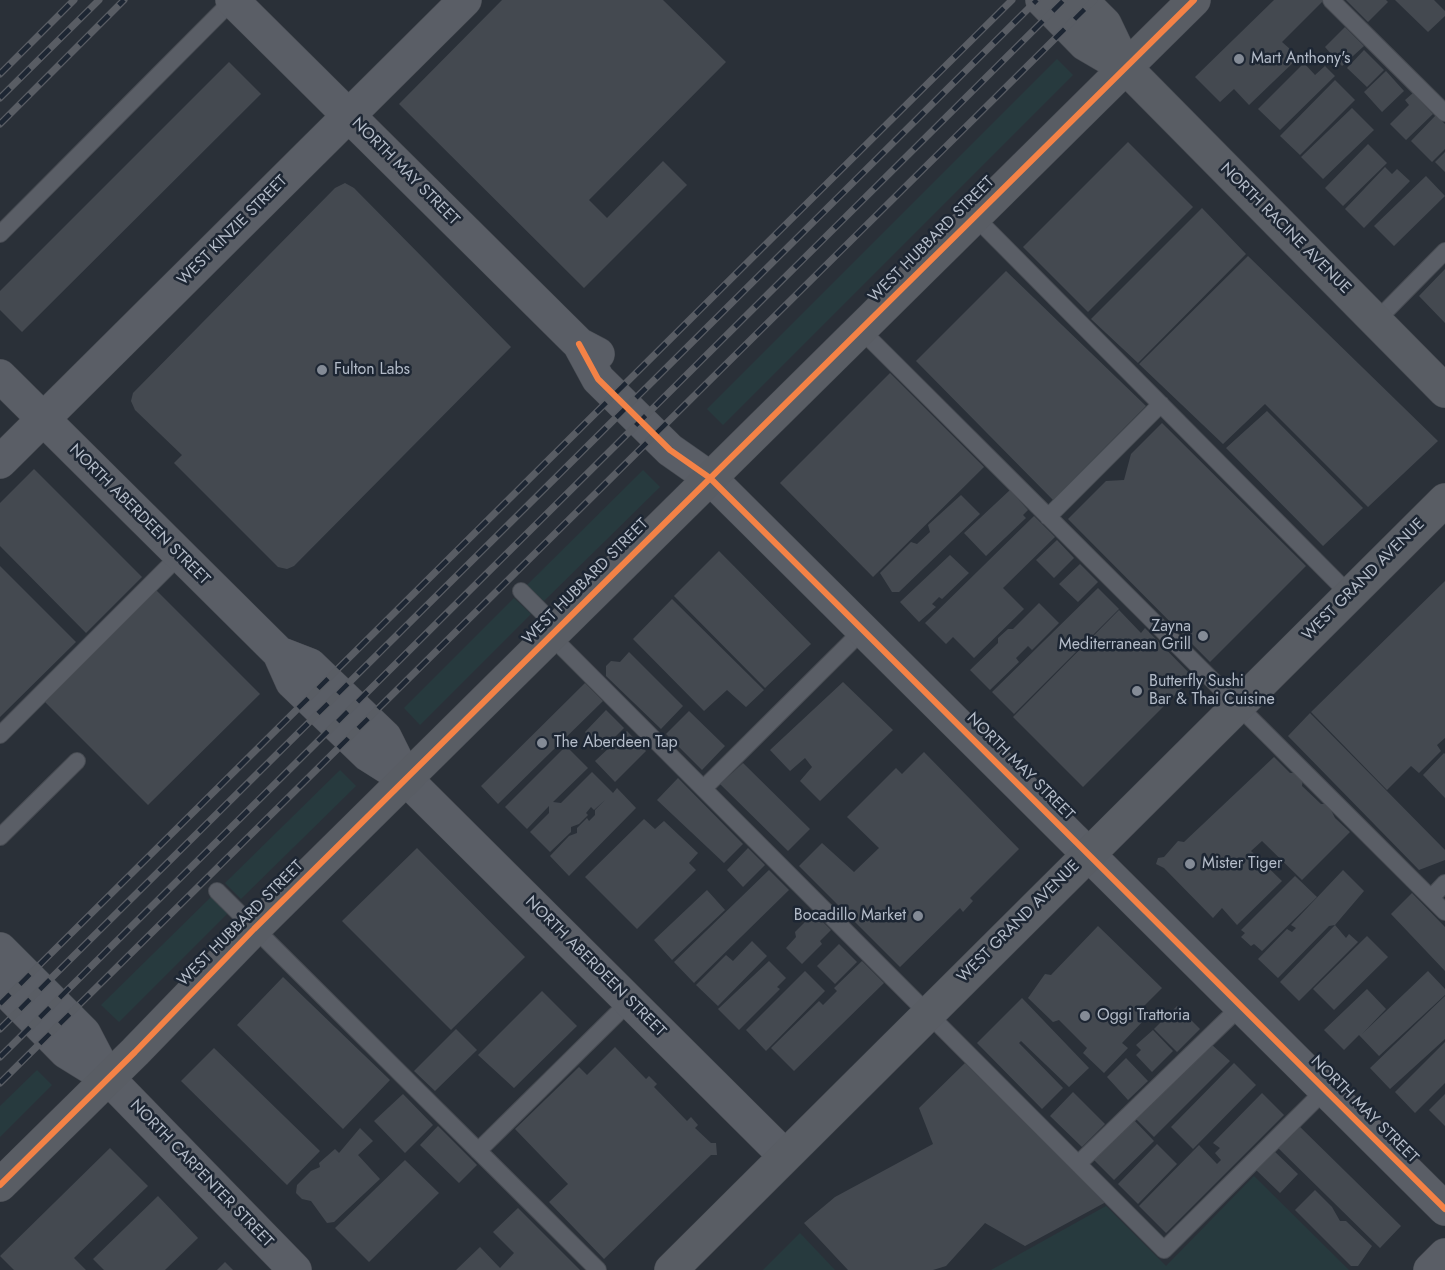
<!DOCTYPE html>
<html>
<head>
<meta charset="utf-8">
<style>
  body { margin:0 }
  canvas { display:block; background:#2a3038 }
</style>
</head>
<body>
<canvas width="1445" height="1270"></canvas>
<script>
const context = document.querySelector('canvas').getContext('2d');
context.lineJoin = 'round';
function fill(path, color) {
  context.fillStyle = color;
  context.fill(path, 'evenodd');
}
function poly(rows) {
  const path = new Path2D();
  for (const r of rows) {
    path.moveTo(r[0], r[1]);
    for (let i = 2; i < r.length; i += 2) path.lineTo(r[i], r[i + 1]);
  }
  return path;
}
function strokePath(path, color, width, dash) {
  context.strokeStyle = color;
  context.lineWidth = width;
  context.lineCap = dash ? 'butt' : 'round';
  context.setLineDash(dash || []);
  context.stroke(path);
}
function drawText(font, color, halo, rows, align = 'center') {
  context.font = font + ' Jost,sans-serif';
  context.lineWidth = 5;
  context.setLineDash([]);
  context.textBaseline = 'middle';
  context.strokeStyle = halo;
  context.fillStyle = color;
  for (const [text, x, y, turn = 0] of rows) {
    context.save();
    context.translate(x, y);
    context.rotate((+turn || 0) * Math.PI / 180);
    context.textAlign = isNaN(turn) ? turn : align;
    if (halo) context.strokeText(text, 0, 0);
    context.fillText(text, 0, 0);
    context.restore();
  }
}
const green = poly([
  [1057,59,1073,75,723,425,707,409],
  [643,470,660,487,544,601,527,585],
  [514,598,531,614,420,725,404,708],
  [340,770,356,786,241,899,225,883],
  [211,897,228,913,119,1022,101,1005],
  [37,1070,52,1085,0,1137,0,1106],
  [1254,1176,1349,1270,991,1270,1106,1206,1166,1266],
  [800,1233,835,1270,763,1270]
]);
const building = poly([
  [502,0,663,0,726,62,589,200,607,218,663,161,687,185,584,288,399,104],
  [1274,0,1324,0,1282,42,1299,57,1249,105,1234,89,1220,102,1195,77],
  [1346,0,1386,0,1388,2,1368,22],
  [1395,0,1434,0,1445,11,1445,16,1428,32],
  [1345,27,1364,46,1342,66,1325,47],
  [1364,50,1384,70,1367,87,1347,68],
  [229,62,261,94,22,332,0,310,0,291],
  [1304,63,1315,75,1325,66,1335,76,1280,130,1258,109],
  [1386,71,1404,91,1382,112,1364,92],
  [1335,80,1355,100,1300,155,1280,136],
  [1413,93,1433,114,1406,140,1390,124,1409,105,1405,100],
  [1352,108,1374,130,1323,179,1301,157],
  [1436,115,1445,124,1445,149,1432,162,1411,141],
  [1128,142,1193,207,1088,312,1023,247],
  [1368,144,1387,163,1343,206,1325,188],
  [1445,152,1445,172,1435,162],
  [1385,167,1392,174,1397,169,1410,181,1364,228,1345,209],
  [1426,176,1445,196,1394,246,1374,226],
  [345,183,354,188,511,347,294,566,287,569,278,567,174,463,182,455,135,410,131,401,133,393,335,188],
  [1202,208,1246,254,1138,363,1091,319],
  [1248,256,1438,441,1368,507,1265,404,1223,444,1139,364],
  [1445,269,1445,323,1419,296],
  [1006,271,1146,406,1053,500,916,361],
  [890,373,984,467,873,577,780,483],
  [1267,411,1363,508,1323,546,1226,448],
  [1162,423,1306,566,1210,662,1068,519,1106,481,1124,480,1131,454],
  [34,469,142,577,86,633,0,546,0,503],
  [1010,490,1028,510,1023,515,1026,518,986,556,964,533],
  [961,495,980,514,899,592,892,592,880,573,911,542,917,544,930,532,928,525],
  [1034,516,1055,537,1003,588,1024,609,974,658,953,637,946,644,925,623],
  [1057,540,1074,558,1054,578,1036,560],
  [719,551,811,644,765,688,674,596],
  [950,555,969,573,942,599,939,597,932,604,936,607,919,622,900,602],
  [1080,564,1098,582,1078,602,1059,584],
  [0,566,76,642,0,717],
  [1445,581,1445,738,1437,745,1441,751,1419,773,1411,766,1387,790,1311,712],
  [154,588,260,694,148,805,42,699],
  [1098,588,1119,609,1014,714,992,692],
  [672,599,764,690,746,707,727,690,704,711,633,639],
  [1039,603,1059,623,1032,650,1028,646,1016,658,1019,662,990,690,970,670,998,643,998,638,1008,629,1013,629],
  [1119,610,1141,633,1145,628,1193,677,1083,787,1013,717],
  [629,652,683,706,661,729,606,676,606,666,611,661,620,662],
  [843,682,893,730,820,801,800,781,812,767,805,758,790,771,770,750],
  [585,683,603,701,498,804,481,786],
  [606,710,624,728,602,750,585,732],
  [689,711,725,746,702,770,666,734],
  [1310,713,1445,850,1445,860,1419,870,1288,736],
  [627,731,646,751,615,782,595,761],
  [566,746,588,768,553,802,561,803,592,772,613,793,617,788,636,808,569,876,550,856,569,836,577,833,577,828,587,818,589,821,595,815,595,810,605,800,594,810,591,807,586,813,588,815,579,824,571,827,571,832,550,852,530,832,549,813,549,806,527,829,505,807],
  [924,752,1019,849,970,898,973,901,963,912,960,908,900,967,799,866,822,843,854,872,879,848,847,817,896,768,902,774],
  [1444,753,1445,754,1445,798,1423,775],
  [1274,757,1290,773,1297,773,1303,779,1302,786,1321,804,1328,804,1335,818,1350,832,1302,880,1262,841,1251,851,1282,881,1237,925,1222,908,1213,918,1164,868,1156,864,1158,858,1164,857,1178,841,1184,842],
  [743,763,810,829,788,851,720,784],
  [678,778,743,844,724,863,657,800],
  [644,819,655,829,664,821,698,853,689,863,696,870,637,929,585,877],
  [417,848,525,957,451,1030,342,921],
  [748,848,765,865,743,887,727,870],
  [769,870,789,890,694,983,674,962],
  [1343,870,1364,891,1335,925,1329,926,1278,978,1258,959,1287,929,1292,932,1296,928,1291,925],
  [1295,876,1317,897,1262,951,1254,944,1251,946,1241,937,1245,933,1241,930],
  [707,890,725,910,672,960,654,940],
  [1412,893,1445,927,1445,971,1391,914],
  [814,913,831,930,820,941,822,944,802,964,786,948,796,937,795,932],
  [1335,925,1346,938,1349,934,1358,942,1299,1001,1280,982],
  [1098,926,1162,988,1138,1012,1145,1019,1122,1043,1128,1048,1104,1073,1083,1053,1087,1048,1059,1020,1053,1022,1028,998,1045,974,1051,975],
  [1367,936,1388,957,1334,1010,1313,989],
  [752,941,767,956,718,1006,696,985,726,955,733,961],
  [839,944,857,962,835,984,817,966],
  [769,961,786,978,777,987,780,989,739,1030,718,1009],
  [862,961,884,983,794,1071,771,1048,819,1001,823,1005,837,991,834,988],
  [805,971,825,991,766,1051,746,1030],
  [1428,971,1445,989,1445,995,1379,1056,1359,1035,1344,1050,1324,1030,1367,989,1386,1009,1362,1034],
  [283,977,390,1080,343,1129,237,1025],
  [542,991,577,1026,514,1088,478,1055],
  [1445,996,1445,1039,1390,1089,1370,1068],
  [1022,998,1089,1068,1069,1087,1021,1041,1019,1043,1063,1088,1042,1109,977,1043],
  [1177,1006,1200,1029,1177,1052,1154,1029],
  [456,1029,477,1050,435,1091,414,1071],
  [1153,1030,1173,1051,1152,1072,1136,1055,1141,1050,1136,1045],
  [1445,1042,1445,1083,1415,1113,1395,1092],
  [1211,1044,1230,1061,1154,1137,1135,1118],
  [615,1047,646,1079,649,1076,657,1084,654,1087,687,1121,691,1117,698,1125,695,1128,711,1143,716,1143,717,1155,711,1155,604,1259,549,1202,568,1184,515,1129,579,1067,587,1075],
  [214,1048,320,1151,287,1185,181,1081],
  [1126,1058,1148,1081,1128,1100,1107,1077],
  [965,1063,1106,1202,1025,1246,985,1223,946,1266,933,1270,848,1270,804,1223,835,1197,933,1144,919,1108],
  [1234,1063,1256,1085,1193,1149,1171,1127],
  [1073,1092,1105,1124,1082,1147,1050,1116],
  [1262,1093,1284,1115,1166,1233,1139,1206,1199,1145,1217,1164,1221,1160,1215,1153,1220,1148,1213,1143],
  [403,1094,433,1125,405,1153,374,1121],
  [1445,1094,1445,1126,1429,1110],
  [1132,1118,1154,1141,1114,1180,1092,1158],
  [1296,1123,1401,1226,1380,1248,1275,1145],
  [438,1126,477,1165,459,1183,420,1145],
  [360,1128,373,1141,358,1155,380,1179,334,1222,327,1223,311,1201,302,1199,296,1193,297,1185,311,1171,320,1167,319,1163,335,1149,339,1153],
  [1157,1144,1177,1164,1138,1204,1118,1184],
  [110,1148,148,1186,74,1258,86,1270,14,1270,0,1256],
  [1273,1150,1298,1174,1280,1193,1255,1169],
  [405,1160,439,1193,369,1262,335,1228],
  [1315,1190,1332,1207,1340,1221,1346,1221,1372,1246,1358,1266,1351,1266,1295,1210],
  [158,1196,198,1238,165,1270,104,1270,93,1259],
  [518,1208,580,1270,456,1270,480,1247,500,1268,514,1253,493,1232],
  [225,1262,233,1270,217,1270]
]);
const lane = poly([
  [1331,0,1445,113],
  [975,217,1349,594],
  [0,234,232,1],
  [1376,321,1445,251],
  [861,330,1445,912],
  [1048,517,1161,404],
  [521,591,558,628],
  [551,636,1164,1250,1325,1090],
  [0,735,180,555],
  [704,788,863,630],
  [0,837,77,761],
  [217,891,598,1270],
  [1431,898,1445,883],
  [478,1151,630,1001],
  [1079,1163,1241,1006]
]);
const street = poly([
  [232,0,579,344,598,354],
  [579,344,598,379,670,450,710,478,1445,1209],
  [0,376,279,653,292,682,368,755,406,779,785,1156],
  [0,462,465,0],
  [279,653,310,665,385,737,406,779],
  [0,949,84,1033,107,1077],
  [0,985,66,1052,108,1078,295,1270],
  [1430,1270,1445,1255]
]);
const secondary = poly([
  [1042,0,1085,44,1126,68,1445,391],
  [1081,0,1105,24,1126,68],
  [0,1185,135,1052,254,929,1194,0],
  [671,1270,1445,500]
]);
const rail = poly([
  [0,74,74,0],
  [0,98,99,0],
  [0,124,124,0],
  [0,1004,1012,0],
  [0,1029,1037,0],
  [0,1057,1064,0],
  [0,1083,1094,0]
]);
const cycleway = poly([
  [579,344,598,379,670,450,710,478,1445,1209],
  [0,1185,135,1052,254,929,1194,0]
]);
const markers = [
  [1239,59,6,"#848b96"],
  [322,370,6,"#848b96"],
  [1203,636,6,"#848b96"],
  [1137,691,6,"#848b96"],
  [542,743,6,"#848b96"],
  [1190,864,6,"#848b96"],
  [918,916,6,"#848b96"],
  [1085,1016,6,"#848b96"]
];
const poiNames = [
  ["Mart Anthony's",1251,59],
  ["Fulton Labs",334,370],
  ["Zayna",1191,627,"right"],
  ["Mediterranean Grill",1191,645,"right"],
  ["Butterfly Sushi",1149,682],
  ["Bar & Thai Cuisine",1149,700],
  ["The Aberdeen Tap",554,743],
  ["Mister Tiger",1202,864],
  ["Bocadillo Market",906,916,"right"],
  ["Oggi Trattoria",1097,1016]
];
const streetNames = [
  ["NORTH MAY STREET",405,172,45],
  ["NORTH RACINE AVENUE",1285,229,45],
  ["WEST KINZIE STREET",233,231,-45],
  ["WEST HUBBARD STREET",932,240,-45],
  ["NORTH ABERDEEN STREET",139,515,45],
  ["WEST GRAND AVENUE",1364,580,-45],
  ["WEST HUBBARD STREET",586,582,-45],
  ["NORTH MAY STREET",1020,767,45],
  ["WEST GRAND AVENUE",1019,922,-45],
  ["WEST HUBBARD STREET",241,924,-45],
  ["NORTH ABERDEEN STREET",595,967,45],
  ["NORTH MAY STREET",1364,1110,45],
  ["NORTH CARPENTER STREET",201,1174,46]
];
fill(green, '#273a3e');
fill(building, '#444950');
strokePath(lane, '#484c53', 18);
strokePath(street, '#484c53', 34);
strokePath(secondary, '#484c53', 34);
strokePath(lane, '#5a5e66', 16);
strokePath(street, '#5a5e66', 33);
strokePath(secondary, '#595d64', 33);
strokePath(rail, '#595d64', 7);
strokePath(rail, '#1d2633', 4.5, [14]);
strokePath(cycleway, '#f48246', 6);
for (const [x, y, r, color] of markers) {
  const dot = new Path2D();
  dot.arc(x, y, r, 0, 2 * Math.PI);
  context.fillStyle = color;
  context.fill(dot);
  strokePath(dot, '#1d2633', 2);
}
drawText('16px', '#b4bcc9', '#1d2633', poiNames, 'left');
drawText('16px', '#b4bcc9', '#1d2633', streetNames);
</script>
</body>
</html>
